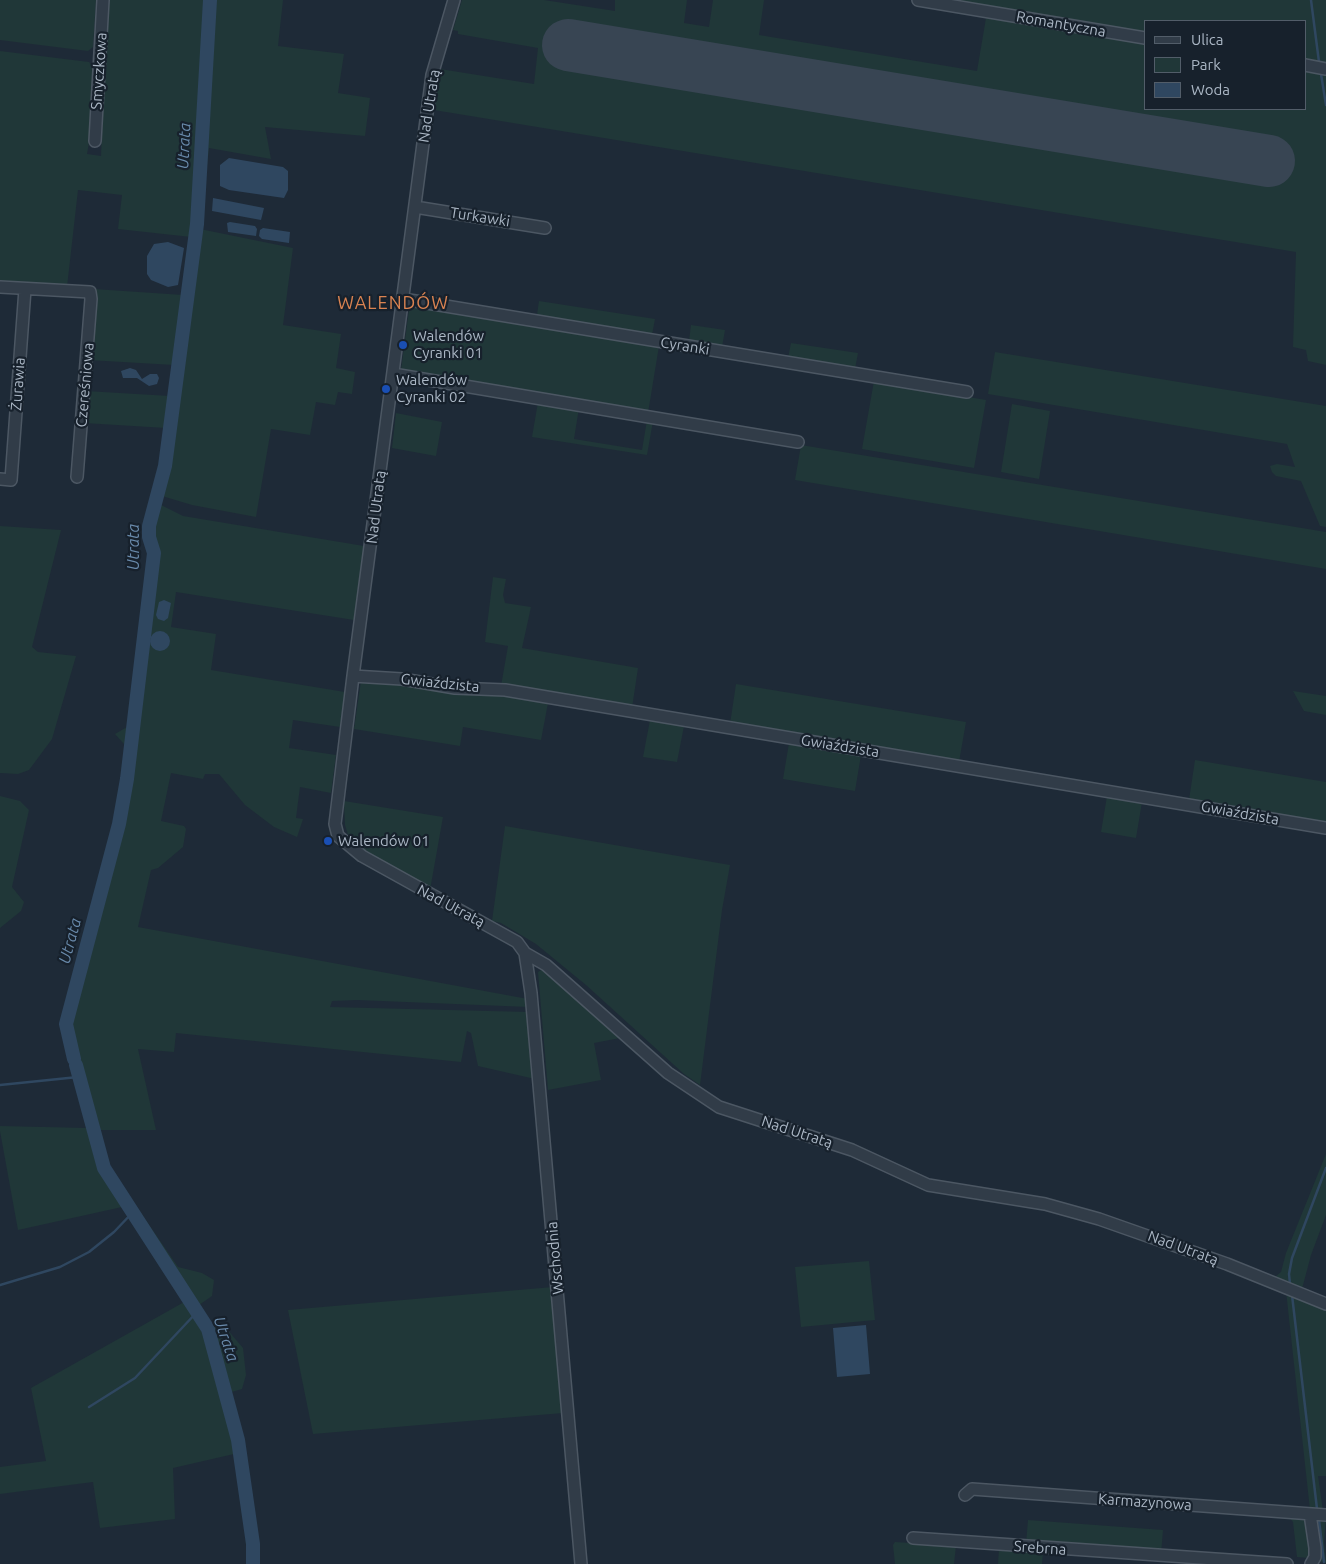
<!DOCTYPE html>
<html>
<head>
<meta charset="utf-8">
<style>
  body { margin:0 }
  #map { position:relative; width:1326px; height:1564px; overflow:hidden; background:#1e2a37; font-family:Ubuntu,sans-serif }
  canvas { display:block }
  .legend { position:absolute; left:1144px; top:20px; width:162px; height:90px; box-sizing:border-box; background:#17212c; border:1px solid #525d69; margin:0; padding:6px 9px; list-style:none; font-size:15px; color:#abb7c5 }
  .legend li { display:flex; align-items:center; gap:10px; height:25px }
  .legend b { width:25px; border:1px solid #525d69 }
</style>
</head>
<body>
<div id="map">
<canvas width="1326" height="1564"></canvas>
<ul class="legend">
<li><b style="height:6px;background:#313c48"></b>Ulica</li>
<li><b style="height:14px;background:#203738"></b>Park</li>
<li><b style="height:14px;background:#2f4760"></b>Woda</li>
</ul>
</div>
<script>
const context = document.querySelector('canvas').getContext('2d');
context.lineJoin = 'round';
function fill(path, color) {
  context.fillStyle = color;
  context.fill(path, 'evenodd');
}
function poly(rows) {
  const path = new Path2D();
  for (const r of rows) {
    if (r.length === 3) {
      path.moveTo(r[0] + r[2], r[1]);
      path.arc(r[0], r[1], r[2], 0, 2 * Math.PI);
      continue;
    }
    path.moveTo(r[0], r[1]);
    for (let i = 2; i < r.length; i += 2) path.lineTo(r[i], r[i + 1]);
  }
  return path;
}
function strokePath(path, color, width, dash) {
  context.strokeStyle = color;
  context.lineWidth = width;
  context.lineCap = dash ? 'butt' : 'round';
  context.setLineDash(dash || []);
  context.stroke(path);
}
function drawText(font, color, halo, rows, align = 'center') {
  context.font = font + ' Ubuntu,sans-serif';
  context.lineWidth = 4.5;
  context.setLineDash([]);
  context.textBaseline = 'middle';
  context.strokeStyle = halo;
  context.fillStyle = color;
  for (const [text, x, y, turn = 0] of rows) {
    context.save();
    context.translate(x, y);
    context.rotate((+turn || 0) * Math.PI / 180);
    context.textAlign = isNaN(turn) ? turn : align;
    if (halo) context.strokeText(text, 0, 0);
    context.fillText(text, 0, 0);
    context.restore();
  }
}
const green = poly([
  [0,0,96,0,93,47,88,51,0,40],
  [107,0,283,0,278,46,344,54,338,93,370,98,365,136,265,127,271,159,209,148,200,229,293,248,283,325,341,334,336,368,355,372,352,394,338,392,335,405,316,402,310,435,271,429,256,517,192,505,162,496,159,504,183,516,364,546,354,620,176,592,171,627,216,634,211,670,345,692,340,727,293,720,289,748,336,755,331,793,300,787,296,818,303,819,297,837,274,827,245,805,219,774,205,774,203,779,171,773,161,821,184,826,186,829,183,847,158,868,151,870,138,927,528,999,529,1007,357,1000,332,1001,330,1007,529,1012,535,1079,478,1066,471,1033,467,1031,461,1062,176,1033,174,1052,138,1049,156,1130,95,1130,108,1165,178,1267,202,1273,214,1280,212,1296,199,1305,211,1326,226,1328,243,1348,246,1375,242,1389,228,1393,241,1443,256,1564,247,1564,244,1510,234,1454,173,1468,175,1519,100,1528,93,1482,0,1494,0,1467,46,1461,31,1388,186,1301,161,1260,122,1207,18,1230,0,1131,0,1126,86,1128,63,1024,115,823,124,761,124,744,115,734,127,727,150,560,145,531,155,493,166,428,84,423,86,391,170,396,174,365,88,360,94,289,183,295,191,237,118,229,122,195,78,190,67,287,0,283,0,51,89,62,93,67,90,137,87,154,101,156],
  [462,0,544,0,615,11,615,0,687,0,684,23,709,27,713,0,764,0,759,35,977,71,986,18,1145,43,1145,109,1305,109,1305,68,1326,72,1326,365,1308,361,1306,350,1293,347,1296,252,434,110,440,69,534,84,538,48,458,34,458,31,453,30],
  [943,0,1326,0,1326,66,1322,62,1305,59,1305,21,1145,21,1145,33],
  [539,301,655,319,652,335,537,315],
  [416,307,659,346,648,413,401,370,409,310],
  [691,325,725,330,722,347,689,341],
  [791,343,858,353,855,369,788,358],
  [995,352,1326,406,1326,527,1320,526,1301,481,1276,476,1272,472,1270,466,1277,464,1295,467,1287,444,988,394],
  [874,381,986,400,974,468,862,449],
  [538,402,579,408,574,439,642,450,647,420,653,421,647,455,532,437],
  [1012,404,1050,411,1039,479,1001,472],
  [396,413,442,422,436,456,392,448],
  [801,445,1326,532,1326,569,795,480],
  [0,526,61,530,32,647,38,652,76,656,52,739,29,770,18,774,0,773],
  [493,577,506,579,503,595,505,603,531,607,522,648,638,668,632,708,501,686,508,646,485,642],
  [380,680,513,696,548,703,541,740,463,727,460,746,354,729,361,681],
  [736,684,966,722,959,762,730,724],
  [1293,691,1326,696,1326,715,1304,711],
  [650,720,684,726,677,762,643,757],
  [789,743,861,755,855,791,783,779],
  [1195,760,1326,782,1326,823,1189,800],
  [0,796,20,801,29,810,12,887,24,902,21,911,0,928],
  [1107,796,1142,802,1136,838,1101,832],
  [344,801,443,817,430,890,350,841,345,825],
  [505,826,730,865,722,910,700,1085,684,1074,586,985,536,944,501,923,492,921],
  [543,969,620,1038,594,1043,601,1080,548,1090,538,972],
  [1326,1154,1326,1215,1311,1255,1302,1289,1275,1277,1281,1272,1286,1253],
  [869,1261,875,1320,801,1327,795,1267],
  [553,1287,563,1413,313,1434,288,1310],
  [1286,1291,1326,1308,1326,1476,1318,1476,1323,1511,1310,1510],
  [1288,1516,1306,1519,1311,1555,1309,1558,1297,1557,1293,1522],
  [1316,1519,1326,1519,1324,1542,1326,1563,1319,1561],
  [1028,1520,1163,1530,1161,1554,1026,1544],
  [895,1542,956,1546,954,1564,895,1564,893,1545],
  [999,1549,1043,1552,1042,1564,998,1564]
]);
const water = poly([
  [229,158,283,167,288,171,288,190,284,198,229,190,220,186,220,165],
  [213,198,264,208,261,220,212,211],
  [230,222,255,226,257,229,256,236,228,232,227,223],
  [263,228,290,232,289,243,262,239,259,236,260,230],
  [168,242,184,248,178,285,168,287,151,280,147,274,147,256,154,244],
  [130,368,136,370,142,379,150,374,157,374,159,378,157,384,149,386,137,378,123,378,121,371],
  [164,600,171,603,168,618,164,621,158,619,156,615,159,602],
  [160,641,10],
  [866,1325,870,1374,837,1377,833,1328]
]);
const stream = poly([
  [1311,0,1319,62],
  [1321,74,1326,105],
  [0,1085,78,1077],
  [1290,1284,1289,1274,1292,1258,1326,1168],
  [0,1285,60,1267,89,1252,114,1232,134,1211],
  [1292,1295,1317,1509],
  [89,1407,135,1378,197,1312],
  [1319,1520,1324,1562]
]);
const river = poly([
  [74,1059,66,1024,119,824,127,779,154,553,149,537,149,526,165,466,197,224,210,0],
  [76,1065,104,1168,208,1329,238,1440,253,1544,253,1564]
]);
const runway = poly([
  [568,45,1269,161]
]);
const minor = poly([
  [454,0,432,75,353,676,335,824,338,836,362,856,517,942,525,953,546,965,668,1073,719,1107,852,1150,928,1185,1045,1204,1099,1219,1227,1264,1326,1304],
  [918,0,1145,38],
  [1305,65,1326,69],
  [95,141,103,0],
  [415,207,545,228],
  [0,287,90,292,91,299,77,477],
  [403,299,967,392],
  [393,374,798,442],
  [0,479,11,480,25,289],
  [353,676,402,679,455,688,505,690,1326,828],
  [525,953,531,993,581,1564],
  [965,1495,972,1489,1326,1515],
  [1310,1514,1315,1548,1315,1557,1311,1564],
  [913,1538,1287,1564]
]);
const markers = [
  [403,345,5,"#1a4fb4"],
  [386,389,5,"#1a4fb4"],
  [328,841,5,"#1a4fb4"]
];
const streetNames = [
  ["Romantyczna",1061,24,10],
  ["Smyczkowa",99,71,-86],
  ["Nad Utratą",429,106,-81],
  ["Turkawki",480,217,9],
  ["Cyranki",685,346,9],
  ["Żurawia",18,384,-86],
  ["Czereśniowa",85,385,-85],
  ["Nad Utratą",376,507,-83],
  ["Gwiaździsta",440,683,6],
  ["Gwiaździsta",840,746,9],
  ["Gwiaździsta",1240,813,10],
  ["Nad Utratą",451,906,28],
  ["Nad Utratą",797,1132,18],
  ["Nad Utratą",1183,1248,20],
  ["Wschodnia",555,1258,-95],
  ["Karmazynowa",1145,1502,4],
  ["Srebrna",1040,1548,4]
];
const poiNames = [
  ["Walendów",413,336],
  ["Cyranki 01",413,353],
  ["Walendów",396,380],
  ["Cyranki 02",396,397],
  ["Walendów 01",338,841]
];
const waterNames = [
  ["Utrata",184,146,-87],
  ["Utrata",134,547,-90],
  ["Utrata",70,941,-75],
  ["Utrata",226,1339,71]
];
const quarterNames = [
  ["WALENDÓW",393,303]
];
fill(green, '#203738');
fill(water, '#2f4760');
strokePath(stream, '#2f4760', 2.5);
strokePath(river, '#2f4760', 14);
strokePath(runway, '#384553', 52);
strokePath(minor, '#4c5763', 14);
strokePath(minor, '#313c48', 11);
for (const [x, y, r, color] of markers) {
  const dot = new Path2D();
  dot.arc(x, y, r, 0, 2 * Math.PI);
  context.fillStyle = color;
  context.fill(dot);
  strokePath(dot, '#17212c', 2);
}
drawText('15px', '#abb7c5', '#17212c', streetNames);
drawText('15px', '#abb7c5', '#17212c', poiNames, 'left');
drawText('italic 16px', '#698aab', '#17212c', waterNames);
context.letterSpacing = '1px';
drawText('18px', '#da8351', '#17212c', quarterNames);
context.letterSpacing = '0px';
</script>
</body>
</html>
